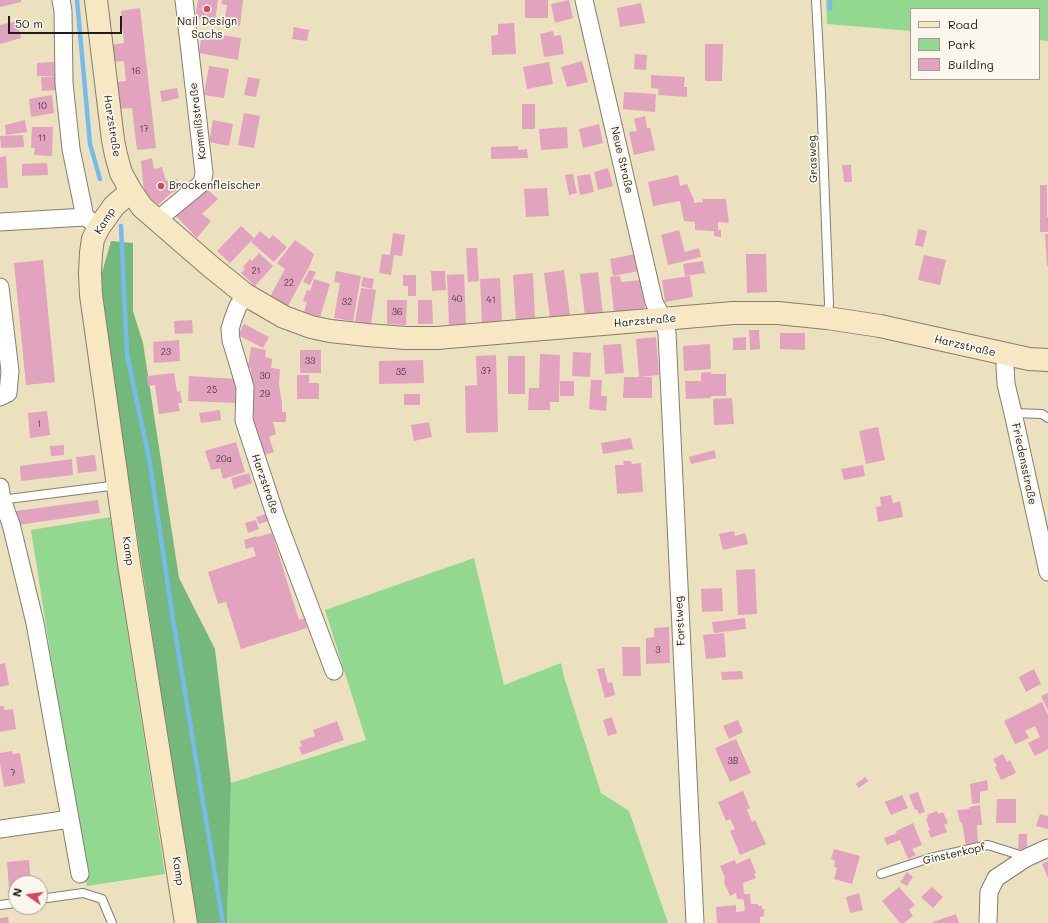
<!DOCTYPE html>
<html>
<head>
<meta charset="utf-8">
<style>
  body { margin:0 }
  #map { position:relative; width:1048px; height:923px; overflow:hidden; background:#ece1be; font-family:Mali,sans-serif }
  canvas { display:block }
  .legend { position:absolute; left:910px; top:8px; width:130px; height:72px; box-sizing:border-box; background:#fbf7ec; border:1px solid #a29f99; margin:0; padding:5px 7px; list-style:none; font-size:12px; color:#1c1c1c }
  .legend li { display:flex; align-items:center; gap:8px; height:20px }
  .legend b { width:20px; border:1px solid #a29f99 }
  .north { position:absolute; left:8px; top:875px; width:40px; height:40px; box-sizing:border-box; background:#fbf7ec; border:1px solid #a29f99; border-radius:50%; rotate:284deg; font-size:11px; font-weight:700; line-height:16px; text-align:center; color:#1c1c1c }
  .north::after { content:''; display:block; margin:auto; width:14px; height:18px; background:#d1495b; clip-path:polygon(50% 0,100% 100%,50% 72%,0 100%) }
  .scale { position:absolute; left:8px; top:16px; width:114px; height:18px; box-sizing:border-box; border:2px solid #1c1c1c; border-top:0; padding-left:5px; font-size:12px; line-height:14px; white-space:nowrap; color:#1c1c1c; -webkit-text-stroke:3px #fbf7ec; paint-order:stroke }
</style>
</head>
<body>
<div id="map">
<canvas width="1048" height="923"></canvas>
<ul class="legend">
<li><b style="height:5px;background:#f7e8c3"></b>Road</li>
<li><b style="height:11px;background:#92d891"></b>Park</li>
<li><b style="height:11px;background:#e1a3be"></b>Building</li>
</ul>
<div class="north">N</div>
<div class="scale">50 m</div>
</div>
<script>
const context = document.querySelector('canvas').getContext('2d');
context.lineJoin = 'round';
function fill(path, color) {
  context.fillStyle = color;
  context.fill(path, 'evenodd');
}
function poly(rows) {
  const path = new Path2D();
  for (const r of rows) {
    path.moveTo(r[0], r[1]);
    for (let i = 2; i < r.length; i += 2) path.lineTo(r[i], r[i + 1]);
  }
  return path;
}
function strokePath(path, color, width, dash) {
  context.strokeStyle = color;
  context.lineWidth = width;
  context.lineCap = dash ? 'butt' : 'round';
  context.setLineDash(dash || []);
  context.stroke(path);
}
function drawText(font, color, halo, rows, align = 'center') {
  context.font = font + ' Mali,sans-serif';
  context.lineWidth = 3.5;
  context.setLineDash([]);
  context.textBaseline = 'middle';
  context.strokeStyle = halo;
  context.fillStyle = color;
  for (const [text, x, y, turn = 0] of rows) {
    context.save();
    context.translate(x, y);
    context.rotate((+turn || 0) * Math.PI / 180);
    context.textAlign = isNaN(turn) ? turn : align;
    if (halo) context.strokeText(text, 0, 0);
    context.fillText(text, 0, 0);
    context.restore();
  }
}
const green = poly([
  [826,0,1048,0,1048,41,1039,40,1039,9,911,9,911,31,827,24],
  [110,517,165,874,87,886,31,530],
  [474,558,504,685,561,663,564,677,601,793,629,811,668,923,227,923,231,783,366,740,325,610]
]);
const forest = poly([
  [111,241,133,243,133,311,143,343,179,578,215,649,231,783,227,923,196,923,99,283]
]);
const stream = poly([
  [77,0,90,144,100,179],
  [830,0,830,9],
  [121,226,127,355,149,458,174,626,223,923]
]);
const building = poly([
  [0,0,21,0,21,2,0,7],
  [198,0,218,0,215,21,195,18],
  [222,0,243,0,240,26,224,23,227,5,221,4],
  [525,0,548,0,548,18,525,18],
  [569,0,573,18,555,23,551,4],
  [641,3,645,23,620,27,617,8],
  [140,8,156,148,137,150,132,108,118,109,115,82,126,81,124,61,112,62,110,45,124,43,121,11],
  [17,21,21,38,0,44,0,25],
  [514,23,516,54,492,55,491,36,498,35,498,24],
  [294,27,309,30,307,41,292,39],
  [553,31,554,36,561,35,564,54,544,57,540,34],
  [202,32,241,38,238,60,199,53],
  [705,44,723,44,722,81,705,81],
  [635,54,647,55,646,70,634,69],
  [582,61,588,82,567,87,561,67],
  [54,62,55,76,37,76,37,63],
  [549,62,553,84,527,89,523,67],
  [209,66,229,69,224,98,204,95],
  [651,75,685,77,684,87,687,87,687,97,658,95,659,89,651,88],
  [59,76,60,90,42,91,41,77],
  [248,77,260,79,256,97,244,95],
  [177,88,179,98,162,102,160,91],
  [624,92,656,94,655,112,623,109],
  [52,95,54,113,31,117,29,99],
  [522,104,535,104,535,129,522,129],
  [244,113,260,116,254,148,238,145],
  [645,116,647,128,650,128,655,150,634,155,629,132,637,131,634,119],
  [25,120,27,132,6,135,5,125],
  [213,120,233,124,229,146,209,142],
  [599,124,603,143,583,148,579,129],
  [32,127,53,127,52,156,34,155,35,148,31,148],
  [567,127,568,148,541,150,539,129],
  [23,135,24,147,1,148,0,136],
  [518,146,518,150,527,149,528,158,491,159,491,147],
  [6,156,8,188,0,188,0,157],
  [152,158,154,169,162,167,166,181,177,179,179,190,171,193,158,205,144,192,141,161],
  [47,163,48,175,22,176,22,164],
  [842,165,851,165,852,182,844,182],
  [608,168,613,186,598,190,594,172],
  [573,174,577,193,569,195,565,175],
  [590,174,594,192,580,195,577,176],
  [678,175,680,186,687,184,694,200,694,203,703,202,703,199,726,199,729,223,718,222,718,230,721,230,721,237,714,236,714,231,695,230,695,222,684,221,680,201,653,206,648,182],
  [1040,185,1047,185,1047,217,1048,217,1048,232,1040,232],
  [547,188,549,216,526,217,524,189],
  [207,189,218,199,202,214,211,221,197,238,175,215],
  [241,226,254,238,230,263,217,251],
  [918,229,927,231,923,247,915,245],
  [679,230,685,252,699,248,701,257,668,265,661,235],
  [260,231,269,239,273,235,287,247,274,262,251,242],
  [393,233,405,235,402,256,394,255,391,275,379,273,382,254,390,255],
  [1045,234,1048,234,1048,266,1047,266],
  [295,240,314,254,310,265,288,306,270,297,285,269,277,263],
  [466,248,477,248,479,281,468,282],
  [259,253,273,266,255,286,241,273,245,269,243,267,250,259,252,261],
  [636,254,639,271,613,276,610,259],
  [746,254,766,254,767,292,747,293],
  [924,255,946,260,940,285,918,280],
  [43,260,55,382,26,385,14,263],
  [703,261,705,273,685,276,683,264],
  [309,270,316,272,310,285,303,282],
  [564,270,570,315,550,318,544,273],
  [336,271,361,276,353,321,334,318,340,283,334,282],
  [431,271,445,271,446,290,432,291],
  [598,272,603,314,585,316,580,274],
  [533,273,535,320,516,321,513,275],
  [464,274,466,324,449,325,447,275],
  [403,275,416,275,416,296,408,296,408,286,403,286],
  [620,276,621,282,641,280,645,308,614,312,610,277],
  [690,276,693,297,665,302,662,280],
  [363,277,374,279,372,289,361,286],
  [500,278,502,322,482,323,480,279],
  [314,279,330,284,320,317,304,312,307,302,303,301,307,290,310,291],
  [361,288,376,290,371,324,355,321],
  [387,300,407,300,406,325,387,324],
  [418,300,432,300,433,324,418,324],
  [192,320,193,333,175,334,174,321],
  [244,324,269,337,263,348,238,335],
  [749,330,759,330,760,349,750,350],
  [780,333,805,333,805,350,780,349],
  [656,337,659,375,639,377,636,339],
  [746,337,746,350,733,350,733,338],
  [179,340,180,361,154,363,153,342],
  [621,344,624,373,605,374,603,345],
  [710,344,711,369,684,371,683,346],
  [251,347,266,350,265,357,272,359,271,368,280,369,279,385,282,403,282,412,286,412,286,422,273,422,276,434,269,437,274,452,261,456,249,416,251,368,248,367],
  [300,350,321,350,321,373,300,373],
  [573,352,591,353,590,377,572,376],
  [540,354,560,355,559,402,550,402,550,410,528,410,529,388,539,388],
  [496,355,498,432,466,433,465,386,477,385,476,356],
  [508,356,525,356,525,394,508,394],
  [423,360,424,383,379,384,379,361],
  [711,372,711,374,726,374,726,396,711,396,711,398,686,399,685,381,701,381,701,373],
  [174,373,177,392,180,391,182,403,178,403,180,411,159,414,155,385,148,386,147,376],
  [297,375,309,375,309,383,319,383,319,399,297,399],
  [189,376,237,379,235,403,188,401],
  [624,377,652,377,652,398,623,398],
  [591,380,602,380,601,396,607,396,606,411,589,409],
  [560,381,574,381,574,396,560,396],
  [404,394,420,394,420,405,404,405],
  [732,398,734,424,714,425,713,399],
  [220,410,221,420,201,423,199,413],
  [47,411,50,435,30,438,28,413],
  [429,422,432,437,414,441,411,425],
  [878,427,885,460,866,464,859,431],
  [631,438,633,449,603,454,601,443],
  [236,442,245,472,223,479,220,468,211,470,205,451],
  [64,445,64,455,51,456,50,446],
  [715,450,716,458,691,464,689,457],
  [95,455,97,471,78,473,76,457],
  [72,459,73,475,21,481,20,466],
  [623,461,631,461,632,464,641,463,643,492,617,494,615,465,624,465],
  [863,465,865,476,844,480,841,469],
  [249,473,252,483,234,489,231,478],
  [891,495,893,503,900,501,903,517,878,522,876,507,881,506,880,497],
  [98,500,100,513,18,525,16,511],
  [266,514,269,521,259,524,256,517],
  [256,520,259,529,248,533,245,523],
  [734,531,735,536,745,533,748,544,723,550,719,534],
  [272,533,299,620,304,618,307,628,241,649,226,602,218,604,208,572,256,556,253,547,246,549,244,540,257,536,257,537],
  [755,569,757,614,738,615,736,570],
  [722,588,723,611,702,612,701,589],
  [745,618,746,629,714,633,712,622],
  [669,627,670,663,646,664,646,638,654,637,654,628],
  [724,633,726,657,706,659,703,635],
  [622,647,640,647,641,676,623,676],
  [5,663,9,685,0,687,0,664],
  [604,668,608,683,612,682,615,695,605,698,597,669],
  [1034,669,1041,684,1026,692,1019,677],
  [742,671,743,679,722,680,721,672],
  [1048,693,1048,710,1041,696],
  [1042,702,1048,715,1048,749,1035,756,1028,743,1040,737,1035,726,1025,731,1029,738,1015,744,1004,721],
  [0,706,4,706,4,710,13,709,16,729,0,732],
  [612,717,617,733,608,736,603,720],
  [738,720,743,732,729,739,723,726],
  [337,721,344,740,302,755,299,747,302,746,300,741,315,736,313,730],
  [736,739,751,773,730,782,715,748],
  [12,751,13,754,20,753,25,783,4,787,0,763,0,753],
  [1003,754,1007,762,1010,760,1016,773,1001,780,995,767,997,766,993,759],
  [865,777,868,781,859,788,856,784],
  [987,780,988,790,980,792,980,803,972,804,970,784],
  [743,791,750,808,747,810,752,822,755,820,766,844,740,855,730,831,735,829,730,819,726,821,718,802],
  [918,792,925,812,919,814,917,809,915,810,909,795],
  [902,795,908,808,891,815,885,802],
  [997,799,1016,799,1016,823,996,823],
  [980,805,982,825,977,825,978,842,966,845,962,823,960,822,957,810,969,809,969,807],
  [937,811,938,814,943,812,948,823,944,825,947,832,931,838,928,831,930,830,926,819,928,818,927,815],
  [1040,814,1048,816,1048,829,1036,826],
  [913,823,922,845,912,849,916,855,908,859,900,840,887,845,884,838,897,833,896,831],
  [1019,834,1027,834,1027,849,1018,849],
  [834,849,860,856,852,884,834,879,837,868,834,867,835,861,831,859],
  [750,858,756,873,754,874,756,878,743,883,744,894,750,894,751,904,758,904,758,906,762,906,762,909,764,909,764,916,760,917,760,923,717,923,716,907,736,905,736,912,745,911,744,902,743,899,737,899,736,893,730,896,724,882,725,878,720,866,735,860,736,864],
  [29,860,31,883,16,883,16,888,9,889,7,862],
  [1048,861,1048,878,1042,864],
  [907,872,913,877,907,886,900,882],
  [899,887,915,905,909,910,913,916,904,923,900,923,882,901],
  [932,887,943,897,933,908,921,897],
  [859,893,863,910,850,913,846,897],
  [956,914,959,923,933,923,933,922],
  [8,917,9,923,0,923,0,918]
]);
const lane = poly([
  [816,0,821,94,829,304,827,317],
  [1013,413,1042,414,1048,418],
  [0,500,118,485],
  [881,874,930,858,988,845,1026,857],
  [40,899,83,893,102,899,112,923],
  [0,905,16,903]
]);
const street = poly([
  [61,0,63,11,64,83,71,149,85,217],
  [584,0,654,302,663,319,667,333,695,923],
  [157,221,168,211,202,183,204,173,184,0],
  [0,222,85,217,94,223],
  [0,287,10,371,8,393,0,397],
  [246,295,238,306,233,319,230,329,231,340,245,387,244,420,275,514,334,671],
  [1007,355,1005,366,1006,384,1013,413,1048,572],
  [0,487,2,500,11,524,35,623,80,874],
  [0,829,70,819],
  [988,923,989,892,996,878,1026,858,1048,848]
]);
const secondary = poly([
  [96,0,113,140,116,155,121,173,131,191,142,207,210,266,246,295,284,317,311,327,330,331,367,335,406,338,437,338,733,313,778,313,827,318,880,326,1029,359,1048,360],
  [131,191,114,206,99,227,93,239,91,253,90,273,91,295,129,564,186,923]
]);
const markers = [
  [207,9,4,"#d1495b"],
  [161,186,4,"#d1495b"]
];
const numberNames = [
  ["16",136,71],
  ["10",42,106],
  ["17",144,129],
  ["11",42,138],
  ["21",256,271],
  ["22",289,283],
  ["40",457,299],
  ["41",491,300],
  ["32",347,302],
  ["36",397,312],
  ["23",166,352],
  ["33",310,361],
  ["37",486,371],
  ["35",401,372],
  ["30",265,376],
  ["25",212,390],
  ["29",265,394],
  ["1",39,424],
  ["20a",224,459],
  ["3",658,650],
  ["3B",733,761],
  ["7",13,773]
];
const poiNames = [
  ["Nail Design",207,22],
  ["Sachs",207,35],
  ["Brockenfleischer",169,186,"left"]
];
const streetNames = [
  ["Kommißstraße",198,121,-97],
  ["Harzstraße",112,126,81],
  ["Grasweg",813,159,-92],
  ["Neue Straße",622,160,77],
  ["Kamp",105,221,-57],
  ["Harzstraße",645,321,-5],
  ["Harzstraße",965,346,13],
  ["Friedensstraße",1024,464,78],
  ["Harzstraße",265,484,71],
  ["Kamp",128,551,82],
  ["Forstweg",680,621,-93],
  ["Ginsterkopf",954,854,-13],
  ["Kamp",178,871,81]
];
fill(green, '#92d891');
fill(forest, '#75b87b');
strokePath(stream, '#77bbed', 4.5);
fill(building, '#e1a3be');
strokePath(lane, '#847e6d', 10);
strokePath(street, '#847e6d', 19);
strokePath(secondary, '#847e6d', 24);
strokePath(lane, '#fff', 8);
strokePath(street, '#fff', 17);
strokePath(secondary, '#f7e8c3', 22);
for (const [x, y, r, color] of markers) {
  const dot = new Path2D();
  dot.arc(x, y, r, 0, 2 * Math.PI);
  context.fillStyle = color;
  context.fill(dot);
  strokePath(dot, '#fbf7ec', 1.5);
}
drawText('9px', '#4d3e44', null, numberNames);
drawText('11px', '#1c1c1c', '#fbf7ec', poiNames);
drawText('11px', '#1c1c1c', '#fbf7ec', streetNames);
</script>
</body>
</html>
